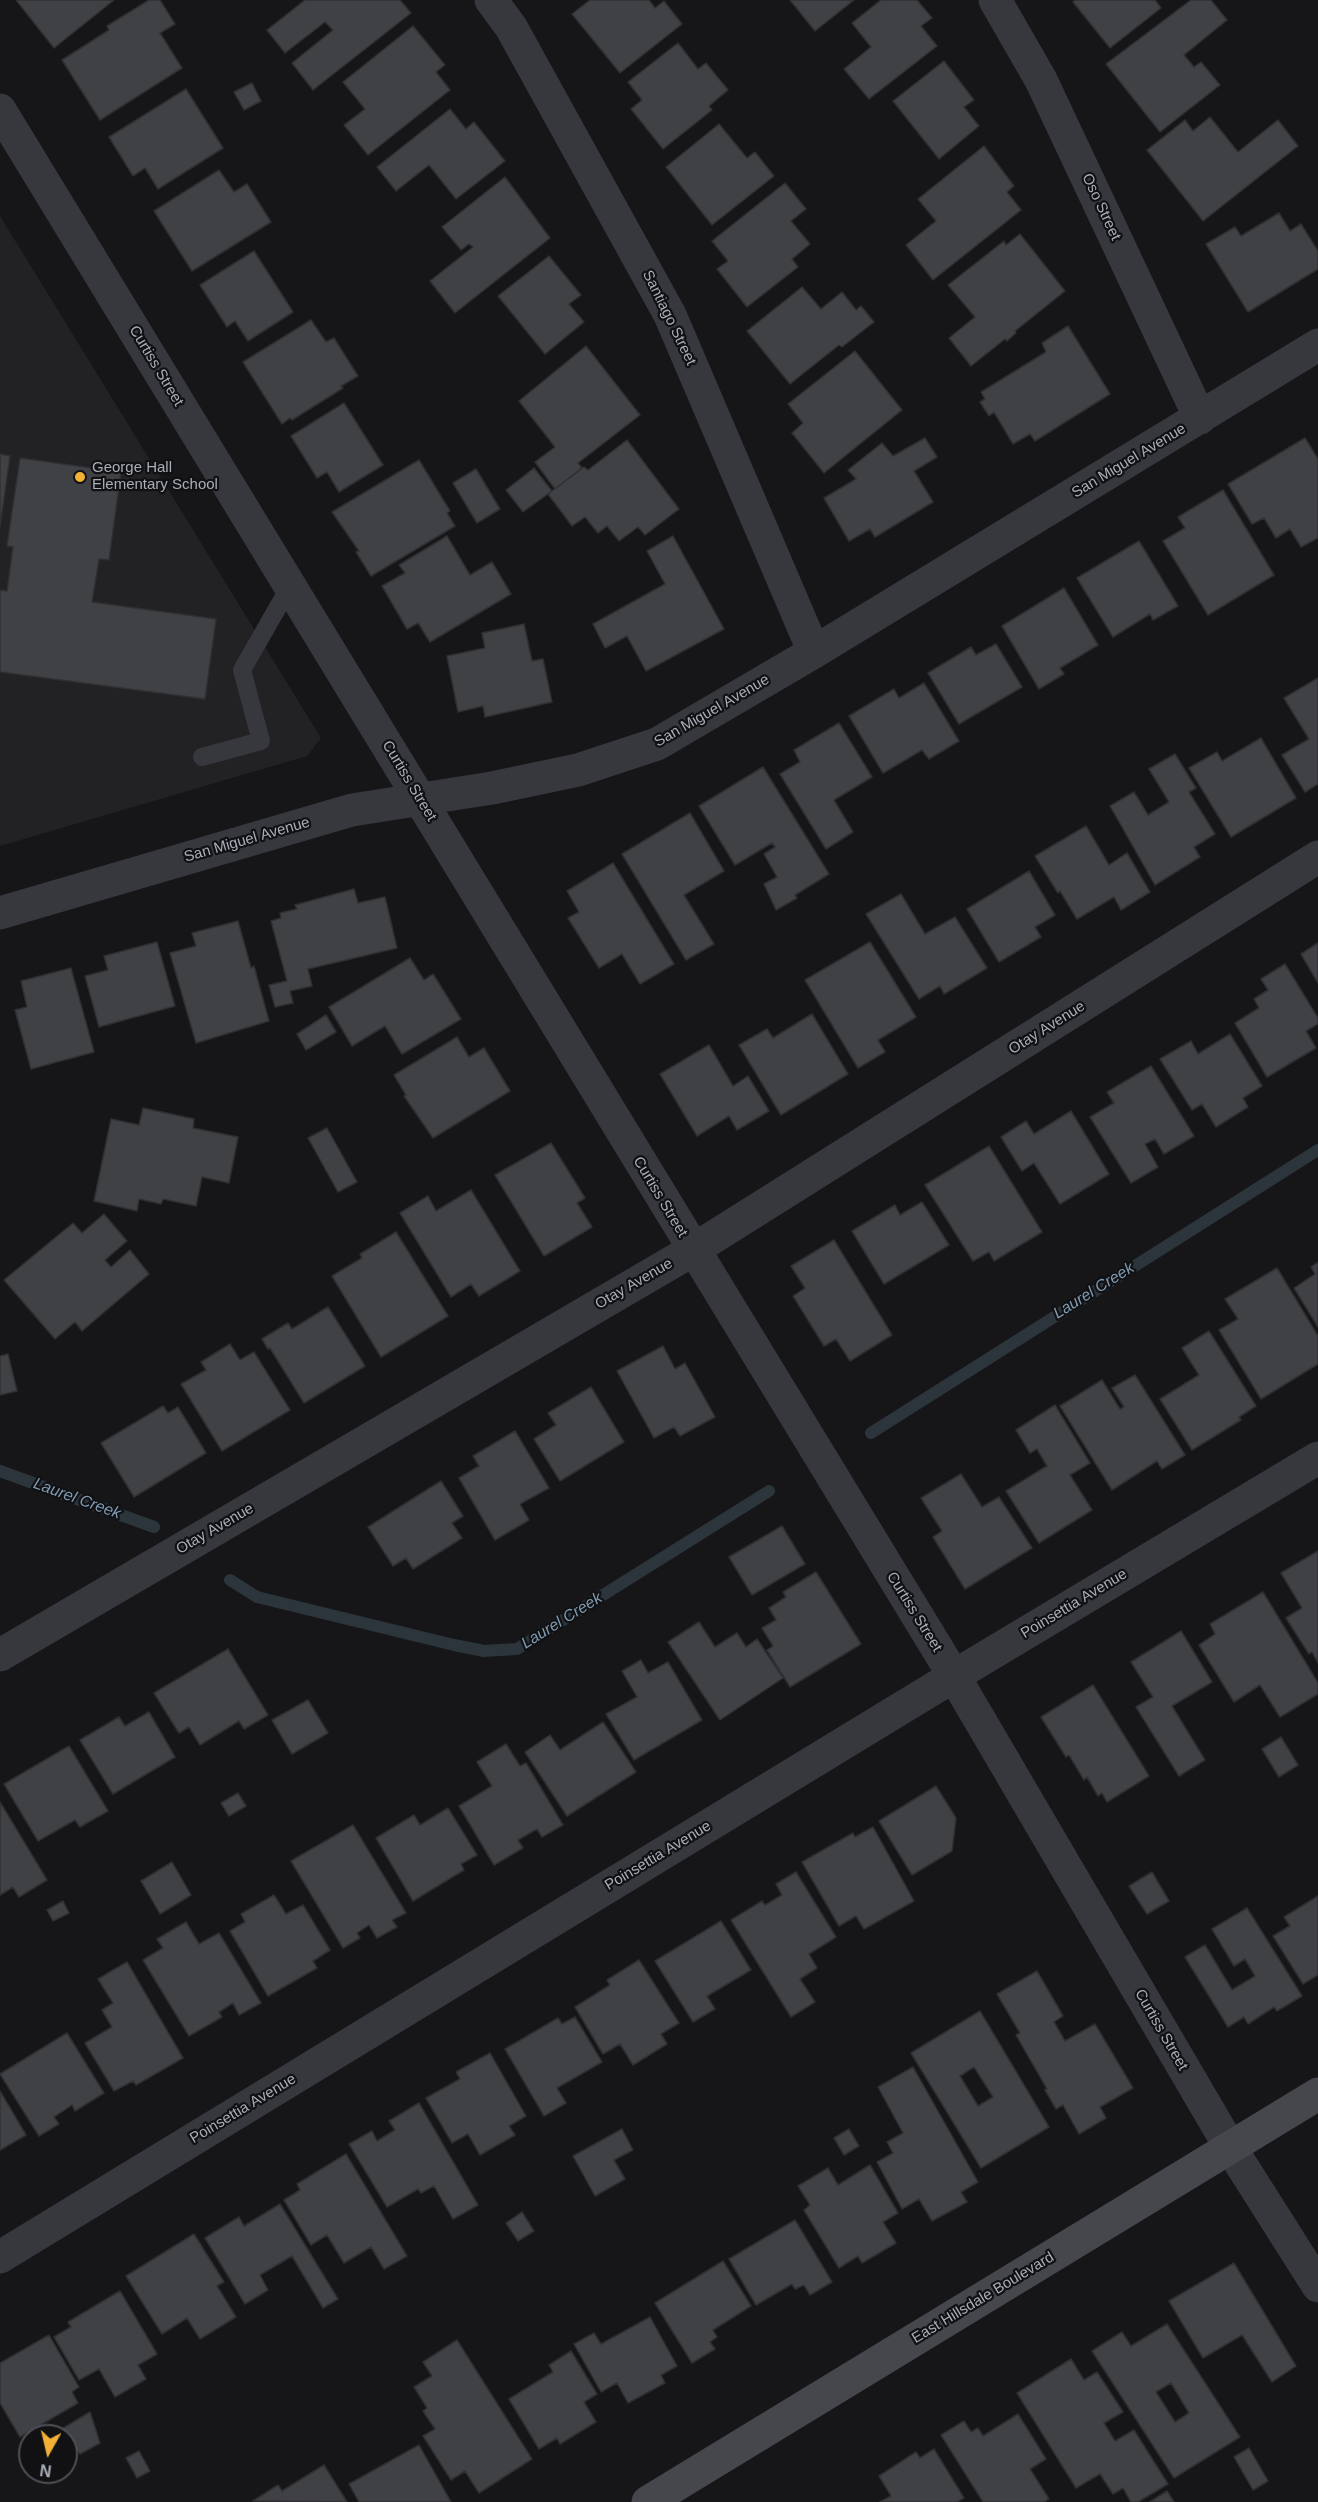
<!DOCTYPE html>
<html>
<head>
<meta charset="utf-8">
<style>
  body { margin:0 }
  #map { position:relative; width:1318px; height:2502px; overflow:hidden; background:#161618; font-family:Arial,sans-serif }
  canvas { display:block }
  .north { position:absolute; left:18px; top:2424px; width:60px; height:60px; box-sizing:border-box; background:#111113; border:2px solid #4d4f55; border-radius:50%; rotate:188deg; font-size:16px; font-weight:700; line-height:24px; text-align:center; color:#a8adb8 }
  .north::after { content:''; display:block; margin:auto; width:21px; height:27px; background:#f2b134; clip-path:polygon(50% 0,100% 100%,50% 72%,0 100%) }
</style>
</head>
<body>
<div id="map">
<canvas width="1318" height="2502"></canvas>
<div class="north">N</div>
</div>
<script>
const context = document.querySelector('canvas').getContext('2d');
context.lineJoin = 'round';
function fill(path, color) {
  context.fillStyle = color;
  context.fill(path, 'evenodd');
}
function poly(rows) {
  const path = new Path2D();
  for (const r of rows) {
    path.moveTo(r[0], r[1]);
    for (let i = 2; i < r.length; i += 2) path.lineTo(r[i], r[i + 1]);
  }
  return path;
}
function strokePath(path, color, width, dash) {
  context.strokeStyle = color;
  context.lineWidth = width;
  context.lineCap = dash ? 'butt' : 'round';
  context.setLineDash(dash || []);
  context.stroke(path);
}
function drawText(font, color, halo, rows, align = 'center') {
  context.font = font + ' Arial,sans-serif';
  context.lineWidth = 4.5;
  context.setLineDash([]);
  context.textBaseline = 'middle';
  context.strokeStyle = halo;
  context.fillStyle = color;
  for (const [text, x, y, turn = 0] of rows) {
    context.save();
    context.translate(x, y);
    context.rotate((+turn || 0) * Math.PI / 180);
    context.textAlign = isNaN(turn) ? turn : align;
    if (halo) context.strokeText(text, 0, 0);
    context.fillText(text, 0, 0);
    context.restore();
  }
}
const built = poly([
  [0,216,321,738,307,756,0,846]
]);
const stream = poly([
  [871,1433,1318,1150],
  [0,1471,154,1527],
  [230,1580,257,1597,454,1645,484,1651,517,1649,769,1491]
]);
const building = poly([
  [16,0,114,0,54,48,16,0],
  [149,0,160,0,175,24,160,33,182,68,100,120,62,60,109,30,107,26,149,0],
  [305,0,400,0,411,13,313,90,292,63,333,30,325,22,285,53,267,30,305,0],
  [590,0,649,0,655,8,664,1,682,24,620,73,572,14,590,0],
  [790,0,854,0,815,31,790,0],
  [881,0,917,0,932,18,921,26,937,46,869,99,844,69,871,47,852,23,881,0],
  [1075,0,1155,0,1161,8,1110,48,1073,2,1075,0],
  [1191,0,1211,0,1227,20,1184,55,1194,67,1201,62,1220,85,1160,132,1106,64,1191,0],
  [413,26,445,65,436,72,450,90,368,155,344,125,365,109,343,82,413,26],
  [678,43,698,69,706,63,728,90,709,106,712,110,663,149,631,109,642,100,628,82,678,43],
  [944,61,974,100,964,107,979,126,939,159,893,101,944,61],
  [252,83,261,101,244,110,234,92,252,83],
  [186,89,223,148,158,189,145,168,133,176,109,137,186,89],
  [450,109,466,129,474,122,505,161,456,199,429,165,396,191,377,167,450,109],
  [1210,117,1238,152,1278,120,1298,146,1203,221,1147,150,1185,120,1193,131,1210,117],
  [719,124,747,158,755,152,774,176,712,225,666,167,719,124],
  [984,146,1014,186,1007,192,1021,210,933,280,906,245,936,221,918,199,984,146],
  [219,170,234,192,247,184,271,222,192,271,154,211,219,170],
  [505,177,550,238,455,313,430,281,473,247,469,244,461,250,442,227,505,177],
  [785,183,806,209,791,221,810,244,792,259,798,267,747,307,717,269,728,261,712,241,785,183],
  [1279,213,1290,231,1301,224,1318,251,1318,269,1248,312,1206,244,1235,227,1241,236,1279,213],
  [1020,234,1065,291,1015,331,1016,333,1007,341,1005,339,971,366,949,338,975,317,948,285,1004,241,1006,245,1020,234],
  [254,251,293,312,248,341,235,321,227,327,200,285,254,251],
  [549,256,581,295,569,304,584,322,545,354,498,296,549,256],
  [802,287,821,309,842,292,856,310,861,306,874,322,842,347,839,345,790,384,747,331,802,287],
  [311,320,326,342,334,338,358,376,341,386,343,388,292,420,290,418,282,424,243,362,311,320],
  [1068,326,1110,394,1035,441,1030,434,1013,444,994,412,989,416,980,402,985,399,981,392,1046,352,1042,343,1068,326],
  [586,346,640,415,578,463,582,468,555,489,535,462,555,447,519,401,586,346],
  [855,351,902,410,824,473,792,433,803,423,788,404,855,351],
  [344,403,383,465,339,492,327,472,317,478,291,436,344,403],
  [925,438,937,457,914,471,933,502,875,537,870,529,849,541,824,498,856,479,848,470,882,443,893,456,925,438],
  [1305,438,1318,459,1318,538,1301,547,1290,529,1276,538,1264,518,1252,524,1228,484,1305,438],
  [627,440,679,509,645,535,638,527,619,541,607,526,598,533,585,517,572,526,548,494,584,467,588,470,627,440],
  [0,454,10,456,0,527,0,454],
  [20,458,121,472,109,560,99,559,92,602,216,619,205,699,0,672,0,590,7,591,13,547,7,546,20,458],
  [419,460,450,511,447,513,455,526,371,576,356,552,359,551,332,512,419,460],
  [534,468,552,491,523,512,506,490,534,468],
  [476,469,500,509,477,523,453,483,476,469],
  [1223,490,1274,575,1208,615,1163,541,1185,528,1178,517,1223,490],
  [447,536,470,575,492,562,511,594,430,642,418,623,407,629,382,586,405,573,399,565,447,536],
  [673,536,724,629,646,671,627,636,605,648,593,624,665,584,647,551,673,536],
  [1139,541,1178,606,1153,620,1150,614,1113,637,1077,578,1139,541],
  [1064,588,1098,645,1060,668,1064,674,1039,689,1002,626,1064,588],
  [524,624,532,661,543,659,552,702,485,717,483,706,458,712,447,656,485,648,482,633,524,624],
  [996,644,1022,687,959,724,928,673,971,647,976,655,996,644],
  [1318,678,1318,784,1305,792,1282,755,1309,739,1284,698,1318,678],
  [924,683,959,741,929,759,922,750,883,773,849,716,894,689,899,698,924,683],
  [839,723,872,777,834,800,853,832,826,849,780,774,800,762,794,750,839,723],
  [1261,738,1296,798,1231,837,1189,768,1217,752,1222,761,1261,738],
  [1175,754,1196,788,1189,792,1215,834,1194,847,1200,857,1155,885,1110,806,1134,792,1148,815,1169,802,1149,769,1175,754],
  [763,767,829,874,795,895,797,898,776,910,764,884,777,877,764,854,775,847,772,843,735,865,699,806,763,767],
  [690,813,724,871,684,895,714,944,686,960,622,854,690,813],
  [1086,826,1109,865,1127,853,1150,892,1121,910,1114,897,1077,919,1060,891,1058,893,1035,856,1086,826],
  [613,863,674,964,640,984,622,954,599,968,568,918,579,912,567,891,613,863],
  [1029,871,1055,915,1035,927,1041,937,999,962,967,909,1029,871],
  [354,889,358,903,385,897,397,948,308,969,312,986,290,991,293,1003,275,1007,269,985,287,981,271,921,281,918,280,913,297,909,295,905,354,889],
  [901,894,925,934,955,917,987,968,944,994,940,986,919,999,866,914,901,894],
  [238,921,251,968,254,966,269,1021,196,1043,170,953,196,946,192,933,238,921],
  [157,942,175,1006,99,1027,85,976,108,970,104,956,157,942],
  [870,942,916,1017,878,1040,885,1052,858,1068,805,980,870,942],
  [1318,943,1318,983,1301,954,1318,943],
  [410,958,424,980,433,974,461,1019,402,1054,385,1026,352,1046,329,1007,410,958],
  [1285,964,1318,1018,1318,1024,1306,1031,1316,1048,1267,1077,1235,1023,1259,1008,1254,999,1268,990,1261,979,1285,964],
  [71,968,94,1052,31,1069,15,1010,27,1007,21,981,71,968],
  [812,1014,848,1074,781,1115,739,1045,767,1029,773,1038,812,1014],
  [326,1015,336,1032,306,1050,297,1034,326,1015],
  [1230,1034,1262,1086,1243,1098,1248,1107,1216,1127,1202,1104,1192,1110,1160,1059,1191,1041,1198,1054,1230,1034],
  [457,1037,469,1057,484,1048,510,1091,433,1138,404,1096,406,1095,394,1075,457,1037],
  [709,1045,733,1086,748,1076,769,1111,737,1130,729,1116,697,1136,660,1074,709,1045],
  [1151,1066,1194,1136,1164,1154,1155,1139,1145,1144,1158,1167,1131,1183,1090,1117,1114,1103,1107,1092,1151,1066],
  [143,1108,194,1119,193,1128,238,1137,229,1183,202,1177,196,1206,163,1199,161,1204,139,1199,137,1211,94,1201,111,1119,139,1125,143,1108],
  [1071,1111,1109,1174,1060,1204,1034,1163,1022,1171,1001,1137,1026,1121,1034,1134,1071,1111],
  [327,1128,357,1182,338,1192,308,1138,327,1128],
  [551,1143,585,1198,577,1203,592,1227,544,1256,495,1175,551,1143],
  [989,1146,1042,1232,994,1261,989,1252,973,1261,925,1185,989,1146],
  [471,1190,520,1271,479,1296,471,1284,451,1297,400,1213,428,1196,436,1211,471,1190],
  [922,1202,949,1245,884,1284,852,1231,895,1205,900,1215,922,1202],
  [104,1214,127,1241,105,1260,111,1267,130,1250,149,1274,82,1331,75,1322,55,1339,4,1280,73,1223,82,1233,104,1214],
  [396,1232,448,1316,381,1357,332,1276,362,1258,360,1254,396,1232],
  [834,1240,892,1335,850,1361,836,1339,824,1346,793,1296,805,1288,791,1266,834,1240],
  [1318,1262,1318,1327,1294,1288,1315,1274,1311,1267,1318,1262],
  [1277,1268,1318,1336,1318,1364,1261,1399,1219,1330,1238,1319,1225,1299,1277,1268],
  [328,1307,365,1366,304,1403,270,1348,268,1349,262,1339,288,1323,292,1329,328,1307],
  [1209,1331,1256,1406,1239,1417,1241,1420,1192,1450,1160,1399,1199,1375,1182,1348,1209,1331],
  [230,1344,240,1360,254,1352,290,1410,222,1451,181,1384,206,1370,201,1362,230,1344],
  [663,1346,675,1369,685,1363,715,1417,680,1436,674,1427,654,1438,617,1371,663,1346],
  [8,1354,17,1391,0,1395,0,1356,8,1354],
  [1135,1375,1185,1455,1162,1469,1157,1461,1112,1490,1060,1406,1102,1380,1120,1409,1124,1407,1112,1388,1135,1375],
  [591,1387,624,1442,560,1481,534,1439,556,1425,548,1413,591,1387],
  [1055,1405,1090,1463,1070,1475,1092,1510,1039,1543,1006,1491,1047,1466,1037,1449,1030,1453,1016,1430,1055,1405],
  [163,1406,168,1413,178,1407,206,1453,134,1497,101,1443,163,1406],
  [515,1431,549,1488,520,1504,529,1520,495,1540,459,1478,479,1466,473,1456,515,1431],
  [961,1474,982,1507,999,1497,1032,1548,965,1589,933,1537,942,1531,921,1498,961,1474],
  [441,1481,463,1516,452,1523,462,1538,413,1569,406,1558,393,1566,368,1527,441,1481],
  [782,1526,805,1564,752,1595,729,1557,782,1526],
  [1318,1551,1318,1663,1312,1652,1309,1654,1286,1618,1302,1608,1281,1573,1318,1551],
  [816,1572,861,1644,790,1687,767,1650,773,1646,762,1628,776,1620,769,1608,786,1597,783,1592,816,1572],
  [1263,1592,1318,1683,1318,1694,1280,1717,1260,1685,1234,1702,1199,1645,1215,1634,1210,1624,1263,1592],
  [699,1622,715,1647,737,1633,746,1647,757,1639,783,1678,720,1720,668,1642,699,1622],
  [1181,1631,1212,1682,1172,1706,1205,1760,1179,1776,1136,1707,1153,1697,1131,1662,1181,1631],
  [228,1649,268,1715,244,1729,239,1721,200,1745,189,1727,179,1733,154,1693,228,1649],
  [641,1660,648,1673,668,1662,702,1720,634,1760,606,1714,637,1697,622,1671,641,1660],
  [1093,1685,1149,1776,1107,1802,1102,1793,1098,1796,1087,1777,1084,1780,1069,1755,1066,1757,1041,1717,1093,1685],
  [308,1700,328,1733,292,1754,272,1720,308,1700],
  [149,1712,175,1757,113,1794,80,1740,119,1717,125,1726,149,1712],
  [603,1722,636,1772,567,1816,525,1752,550,1735,560,1750,603,1722],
  [1281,1737,1298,1765,1279,1777,1262,1749,1281,1737],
  [506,1744,520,1766,526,1763,563,1825,542,1837,537,1829,518,1840,523,1848,494,1865,459,1806,492,1786,477,1762,506,1744],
  [69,1746,108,1811,80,1827,75,1820,38,1841,4,1784,69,1746],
  [936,1786,956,1818,952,1851,912,1875,879,1821,936,1786],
  [238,1793,246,1806,229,1816,221,1803,238,1793],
  [0,1802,47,1880,19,1897,13,1887,0,1895,0,1802],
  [448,1808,477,1855,461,1864,464,1870,413,1901,376,1838,414,1815,420,1825,448,1808],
  [353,1825,406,1913,392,1920,397,1927,377,1938,369,1925,357,1933,360,1938,343,1948,291,1861,353,1825],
  [873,1827,914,1901,864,1929,856,1916,839,1926,802,1862,853,1833,855,1837,873,1827],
  [172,1862,191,1895,160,1914,141,1881,172,1862],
  [796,1872,836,1937,809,1954,817,1968,800,1979,815,2002,791,2017,731,1920,762,1901,765,1905,782,1895,776,1884,796,1872],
  [1152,1872,1169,1901,1147,1914,1129,1886,1152,1872],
  [274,1895,286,1914,303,1905,330,1950,313,1961,317,1968,268,1996,230,1931,245,1922,241,1914,274,1895],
  [1318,1896,1318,1975,1303,1984,1273,1936,1290,1926,1284,1917,1318,1896],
  [63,1901,69,1913,53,1921,47,1910,63,1901],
  [1247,1908,1302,1996,1277,2011,1274,2007,1248,2024,1244,2017,1228,2027,1185,1957,1205,1945,1232,1990,1255,1976,1245,1959,1234,1966,1212,1929,1247,1908],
  [721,1921,751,1970,707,1996,715,2009,693,2022,655,1961,721,1921],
  [186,1922,199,1944,219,1933,261,2003,239,2015,233,2003,219,2012,222,2017,189,2036,143,1960,163,1948,157,1939,186,1922],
  [639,1960,679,2023,661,2034,667,2044,633,2065,620,2044,603,2054,575,2007,610,1985,607,1980,639,1960],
  [127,1962,183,2058,136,2085,133,2081,114,2091,85,2043,112,2027,102,2010,113,2003,98,1979,127,1962],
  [1037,1971,1063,2016,1054,2022,1065,2041,1095,2024,1133,2088,1100,2107,1106,2118,1079,2134,1063,2105,1056,2109,1045,2090,1047,2089,1016,2035,1020,2033,997,1994,1037,1971],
  [980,2011,1049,2127,981,2168,911,2053,980,2011],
  [974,2067,993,2097,978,2106,960,2076,974,2067],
  [575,2017,602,2062,557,2088,566,2103,544,2116,505,2049,558,2018,562,2024,575,2017],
  [67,2033,104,2093,75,2111,72,2105,54,2117,59,2124,39,2136,0,2074,67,2033],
  [490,2053,526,2116,509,2126,515,2135,480,2155,468,2134,452,2143,426,2098,460,2079,456,2072,490,2053],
  [913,2067,978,2182,961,2192,967,2202,932,2221,919,2199,902,2209,877,2162,893,2153,887,2142,903,2133,878,2087,913,2067],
  [0,2091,26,2135,0,2150,0,2091],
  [419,2103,478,2205,453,2219,434,2186,421,2193,418,2189,387,2207,349,2144,372,2131,377,2141,395,2130,389,2121,419,2103],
  [622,2129,633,2150,614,2160,625,2179,595,2196,573,2156,622,2129],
  [849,2129,859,2146,844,2155,834,2138,849,2129],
  [346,2154,407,2256,384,2269,371,2247,344,2263,327,2235,311,2245,284,2200,300,2190,297,2184,346,2154],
  [870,2165,898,2213,883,2222,896,2243,862,2263,858,2256,839,2268,804,2210,810,2205,798,2186,828,2168,838,2185,870,2165],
  [280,2204,338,2299,323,2308,292,2256,260,2275,268,2290,245,2304,205,2238,239,2217,244,2226,280,2204],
  [522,2212,534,2231,518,2241,506,2223,522,2212],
  [795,2220,832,2282,810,2295,804,2285,795,2289,792,2284,756,2305,729,2259,795,2220],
  [194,2234,224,2282,217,2286,236,2317,200,2339,187,2318,162,2334,126,2276,194,2234],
  [723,2261,751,2306,713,2330,717,2337,710,2342,715,2349,692,2363,655,2303,723,2261],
  [1234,2263,1296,2366,1272,2382,1242,2335,1203,2358,1169,2301,1234,2263],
  [120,2291,157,2354,138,2365,146,2379,115,2397,99,2369,79,2380,54,2337,71,2327,68,2322,120,2291],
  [650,2317,677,2366,661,2375,665,2383,628,2403,617,2383,601,2392,574,2344,594,2333,601,2344,650,2317],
  [1167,2324,1240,2437,1174,2478,1092,2351,1122,2332,1131,2346,1167,2324],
  [1171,2383,1189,2413,1175,2422,1156,2392,1171,2383],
  [49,2335,79,2387,72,2392,78,2403,20,2437,0,2403,0,2363,49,2335],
  [457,2340,532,2459,479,2493,465,2471,451,2480,423,2436,435,2429,423,2411,427,2408,414,2387,432,2376,423,2362,457,2340],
  [571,2351,597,2394,584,2402,596,2422,560,2444,557,2438,539,2449,509,2399,553,2372,549,2365,571,2351],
  [1071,2359,1084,2380,1097,2372,1123,2412,1104,2423,1115,2441,1134,2430,1168,2484,1138,2502,1131,2502,1123,2488,1113,2494,1100,2474,1076,2488,1017,2393,1071,2359],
  [90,2412,100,2443,80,2454,60,2430,90,2412],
  [1018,2414,1046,2459,1030,2469,1049,2499,1044,2502,983,2502,941,2435,964,2421,971,2432,978,2428,983,2436,1018,2414],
  [419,2445,451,2502,359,2502,349,2484,419,2445],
  [1249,2448,1268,2481,1253,2490,1234,2457,1249,2448],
  [934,2449,964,2498,957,2502,880,2502,891,2496,879,2476,916,2452,920,2458,934,2449],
  [139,2451,150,2471,137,2478,126,2458,139,2451],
  [324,2465,347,2502,253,2501,278,2485,282,2491,324,2465],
  [1167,2491,1174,2502,1150,2502,1167,2491]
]);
const service = poly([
  [202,757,261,741,242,670,290,586]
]);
const minor = poly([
  [491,0,511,27,670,315,814,652],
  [995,0,1041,80,1200,418],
  [0,110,954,1676,1230,2147,1318,2286],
  [0,913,352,810,492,788,578,770,657,744,814,652,1318,345],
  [0,1655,693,1250,1318,857],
  [0,2257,954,1676,1318,1458]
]);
const secondary = poly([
  [648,2502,1318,2094]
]);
const markers = [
  [80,477,6,"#f2b134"]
];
const streetNames = [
  ["Oso Street",1101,207,65],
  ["Santiago Street",669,318,64],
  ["Curtiss Street",156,366,59],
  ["San Miguel Avenue",1129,461,-31],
  ["San Miguel Avenue",712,711,-30],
  ["Curtiss Street",409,781,59],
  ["San Miguel Avenue",247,840,-16],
  ["Otay Avenue",1047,1028,-32],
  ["Curtiss Street",660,1197,59],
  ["Otay Avenue",634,1284,-30],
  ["Otay Avenue",215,1529,-30],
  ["Poinsettia Avenue",1074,1604,-31],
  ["Curtiss Street",914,1612,58],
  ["Poinsettia Avenue",658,1856,-31],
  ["Curtiss Street",1161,2030,60],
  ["Poinsettia Avenue",243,2109,-31],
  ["East Hillsdale Boulevard",983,2298,-31]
];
const poiNames = [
  ["George Hall",92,468],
  ["Elementary School",92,485]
];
const waterNames = [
  ["Laurel Creek",1094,1291,-32],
  ["Laurel Creek",77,1499,20],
  ["Laurel Creek",562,1621,-32]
];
fill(built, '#222225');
strokePath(stream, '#2c353c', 12);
fill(building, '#404145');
strokePath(building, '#303034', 1.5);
strokePath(service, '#37383d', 18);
strokePath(minor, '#37383d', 33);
strokePath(secondary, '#45474d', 33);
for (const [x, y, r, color] of markers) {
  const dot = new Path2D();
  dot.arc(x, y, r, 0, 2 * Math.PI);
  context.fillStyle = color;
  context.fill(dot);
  strokePath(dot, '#111113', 2);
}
drawText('15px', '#a8adb8', '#111113', streetNames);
drawText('15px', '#a8adb8', '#111113', poiNames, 'left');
drawText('italic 16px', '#7f9bb3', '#111113', waterNames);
</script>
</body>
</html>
